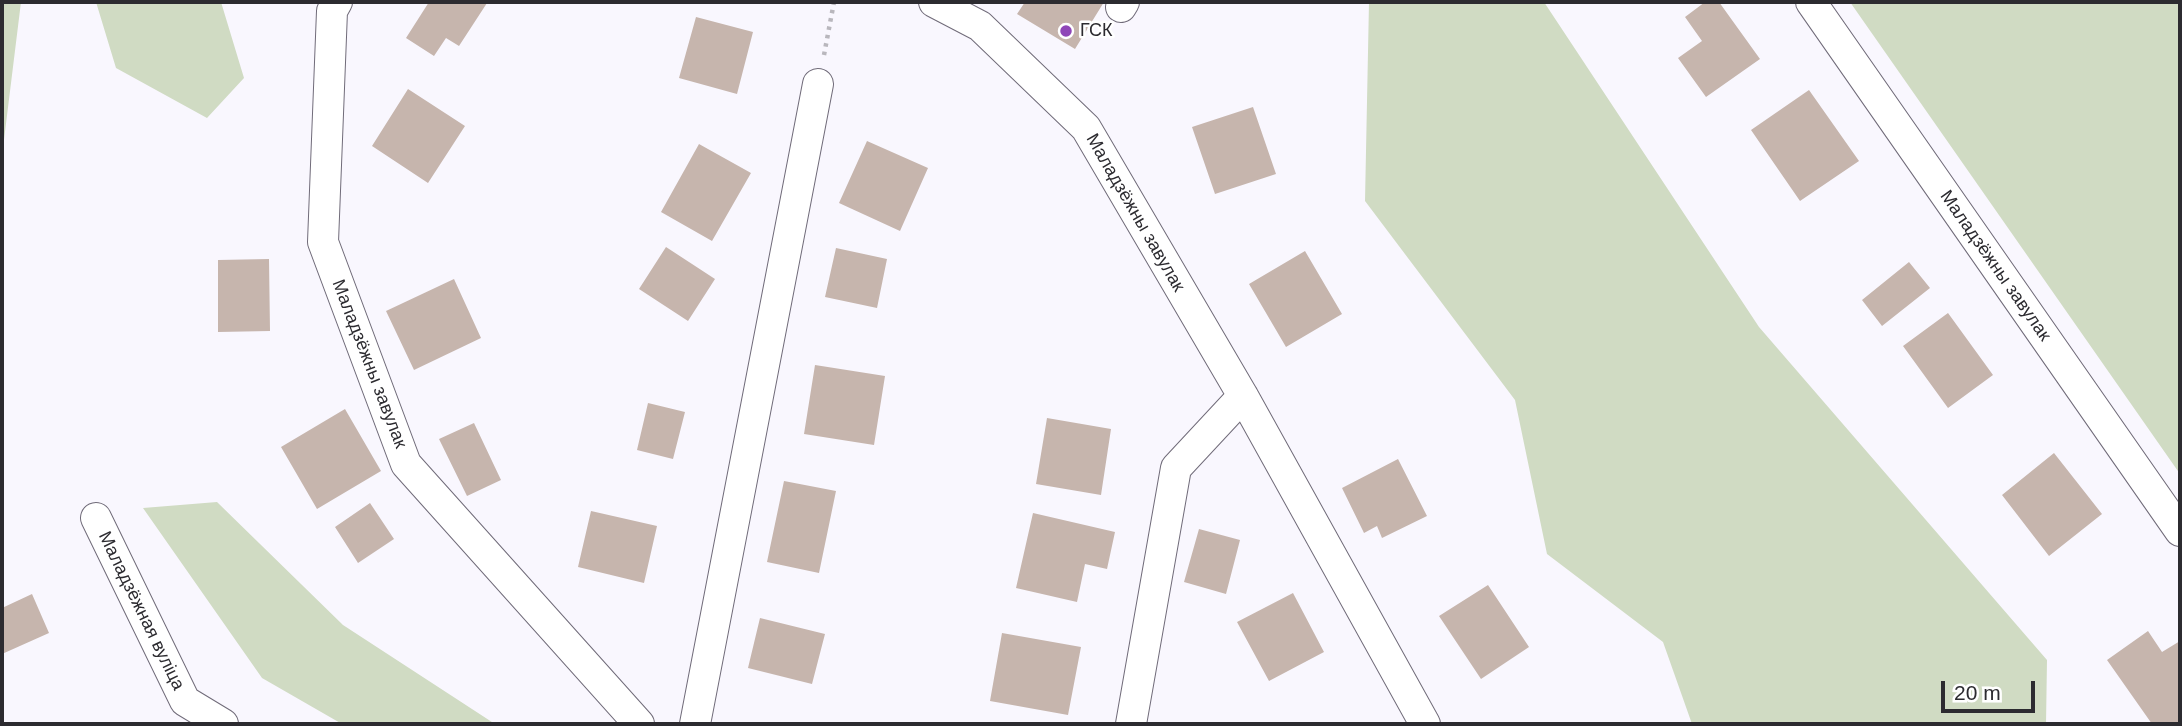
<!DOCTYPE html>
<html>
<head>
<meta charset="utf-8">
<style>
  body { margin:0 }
  #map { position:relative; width:2182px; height:726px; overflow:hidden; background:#f9f7fe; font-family:Arial,sans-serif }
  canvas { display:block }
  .frame { position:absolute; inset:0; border:4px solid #2c2b30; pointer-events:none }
  .scale { position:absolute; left:1941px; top:681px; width:94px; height:32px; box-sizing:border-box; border:4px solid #2c2b30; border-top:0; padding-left:9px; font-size:21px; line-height:24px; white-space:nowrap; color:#2c2b30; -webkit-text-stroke:5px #fff; paint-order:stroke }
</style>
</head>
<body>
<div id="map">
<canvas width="2182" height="726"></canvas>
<div class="frame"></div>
<div class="scale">20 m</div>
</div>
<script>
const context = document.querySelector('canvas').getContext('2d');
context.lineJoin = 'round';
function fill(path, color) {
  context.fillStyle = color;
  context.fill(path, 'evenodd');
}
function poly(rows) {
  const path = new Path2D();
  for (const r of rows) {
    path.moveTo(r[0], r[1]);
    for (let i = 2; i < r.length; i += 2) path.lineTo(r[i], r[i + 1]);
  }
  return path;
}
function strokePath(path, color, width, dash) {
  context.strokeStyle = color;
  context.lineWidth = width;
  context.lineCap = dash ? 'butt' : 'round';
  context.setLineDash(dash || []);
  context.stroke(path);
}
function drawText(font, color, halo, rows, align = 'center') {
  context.font = font + ' Arial,sans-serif';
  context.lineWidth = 5;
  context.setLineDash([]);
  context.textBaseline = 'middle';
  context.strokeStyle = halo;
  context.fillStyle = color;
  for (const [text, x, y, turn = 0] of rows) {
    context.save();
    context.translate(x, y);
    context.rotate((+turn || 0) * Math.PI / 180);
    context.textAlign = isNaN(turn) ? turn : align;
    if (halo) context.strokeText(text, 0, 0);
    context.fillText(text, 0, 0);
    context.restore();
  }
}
const green = poly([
  [2,2,21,2,2,156],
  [96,2,221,2,244,78,207,118,116,68],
  [1369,2,1544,2,1759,327,2047,660,2046,724,1692,724,1663,642,1547,554,1515,400,1365,201],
  [1850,2,2180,2,2180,474],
  [217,502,343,625,495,724,342,724,262,678,143,508]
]);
const building = poly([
  [429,2,484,2,487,3,459,46,446,38,434,56,406,38],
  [1025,2,1104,2,1075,49,1017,14],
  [1705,2,1719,2,1760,59,1706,97,1678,58,1702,41,1685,17],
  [696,17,753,32,737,94,679,78],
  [408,89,465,126,428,183,372,146],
  [1809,90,1859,161,1800,201,1751,130],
  [1253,107,1276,174,1215,194,1192,127],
  [867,141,928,168,900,231,839,203],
  [699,144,751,173,712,241,661,212],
  [666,247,715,279,688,321,639,289],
  [836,248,887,259,877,308,825,297],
  [1305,251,1342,314,1286,347,1249,284],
  [269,259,270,331,218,332,218,260],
  [1909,262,1930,288,1882,326,1862,300],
  [454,279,481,338,414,370,386,311],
  [1948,313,1993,375,1948,408,1903,346],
  [815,365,885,376,874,445,804,434],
  [648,403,685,412,673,459,637,450],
  [345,409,381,471,317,509,281,447],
  [1047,418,1111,429,1101,495,1036,484],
  [474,423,501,480,467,496,439,439],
  [2054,453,2102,514,2049,556,2002,495],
  [1398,459,1427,516,1382,538,1377,526,1364,533,1342,488],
  [784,481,836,491,819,573,767,562],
  [370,503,394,539,358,563,335,527],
  [591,511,657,526,644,583,578,567],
  [1033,513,1115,532,1107,569,1085,564,1077,602,1016,588],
  [1199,529,1240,540,1226,594,1184,582],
  [1488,585,1529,647,1481,679,1439,616],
  [1293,593,1324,652,1269,681,1237,622],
  [32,594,49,633,2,654,2,608],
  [760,618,825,634,812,684,748,668],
  [2148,631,2162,652,2180,641,2180,724,2152,724,2107,660],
  [1002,633,1081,647,1068,715,990,701]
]);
const path = poly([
  [824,55,834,2]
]);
const minor = poly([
  [337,2,332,11,323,242,406,464,639,724],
  [934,2,980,26,1086,128,1243,396,1425,724],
  [1811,2,2180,531],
  [1121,7,1124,2],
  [96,518,185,701,223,724],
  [695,724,818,84],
  [1131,724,1176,468,1243,396]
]);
const markers = [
  [1066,31,7,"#8f46b8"]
];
const poiNames = [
  ["ГСК",1080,31]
];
const streetNames = [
  ["Маладзёжны завулак",1135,213,60],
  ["Маладзёжны завулак",1995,266,55],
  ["Маладзёжны завулак",369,364,69],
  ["Маладзёжная вуліца",141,611,64]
];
fill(green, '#d0dbc3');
fill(building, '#c6b5ad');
strokePath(minor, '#706b79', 32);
strokePath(path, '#b9b7bd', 4.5, [3.5, 5]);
strokePath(minor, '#fff', 30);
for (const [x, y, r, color] of markers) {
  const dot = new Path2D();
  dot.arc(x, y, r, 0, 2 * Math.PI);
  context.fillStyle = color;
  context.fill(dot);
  strokePath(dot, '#fff', 2.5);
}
drawText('18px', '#2c2b30', '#fff', poiNames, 'left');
drawText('18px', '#2c2b30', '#fff', streetNames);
</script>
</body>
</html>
